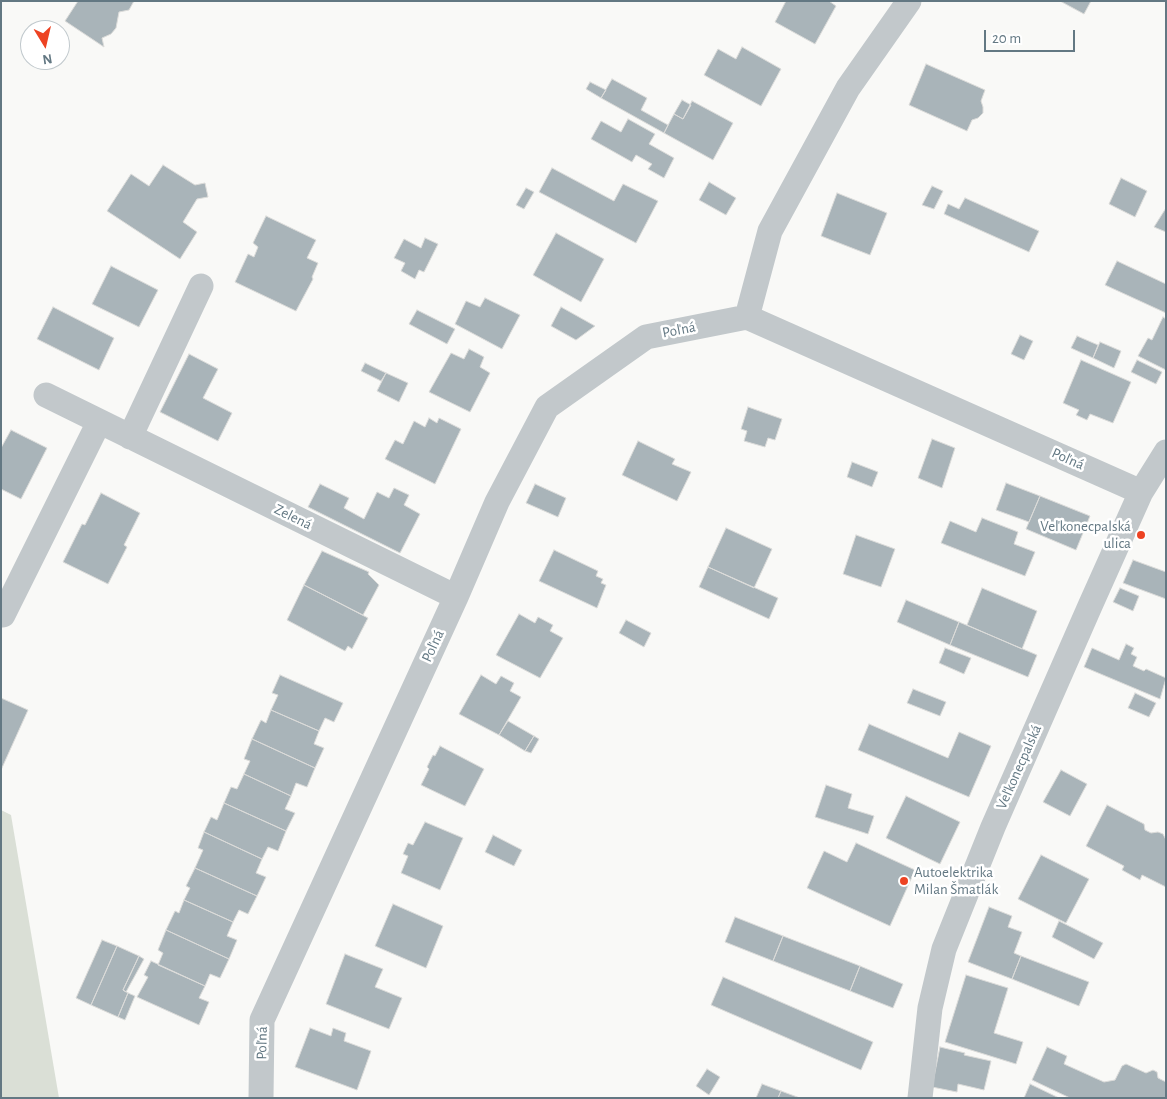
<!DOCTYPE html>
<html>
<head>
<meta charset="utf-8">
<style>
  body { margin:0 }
  #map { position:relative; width:1167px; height:1099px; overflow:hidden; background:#f9f9f7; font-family:"Alegreya Sans",sans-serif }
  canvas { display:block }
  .frame { position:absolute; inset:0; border:2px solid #637883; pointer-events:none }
  .north { position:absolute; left:20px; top:20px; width:50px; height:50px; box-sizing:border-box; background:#fff; border:1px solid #c1c9cd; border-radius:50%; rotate:171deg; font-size:14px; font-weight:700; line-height:20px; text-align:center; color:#637883 }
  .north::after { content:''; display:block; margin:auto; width:18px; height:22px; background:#ed4323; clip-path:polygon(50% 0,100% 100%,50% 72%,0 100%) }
  .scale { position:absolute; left:984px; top:30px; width:91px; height:22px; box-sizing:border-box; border:2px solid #637883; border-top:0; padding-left:6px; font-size:15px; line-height:18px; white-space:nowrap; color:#637883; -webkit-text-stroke:4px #fff; paint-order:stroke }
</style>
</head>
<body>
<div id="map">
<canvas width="1167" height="1099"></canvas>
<div class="frame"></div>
<div class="north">N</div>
<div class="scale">20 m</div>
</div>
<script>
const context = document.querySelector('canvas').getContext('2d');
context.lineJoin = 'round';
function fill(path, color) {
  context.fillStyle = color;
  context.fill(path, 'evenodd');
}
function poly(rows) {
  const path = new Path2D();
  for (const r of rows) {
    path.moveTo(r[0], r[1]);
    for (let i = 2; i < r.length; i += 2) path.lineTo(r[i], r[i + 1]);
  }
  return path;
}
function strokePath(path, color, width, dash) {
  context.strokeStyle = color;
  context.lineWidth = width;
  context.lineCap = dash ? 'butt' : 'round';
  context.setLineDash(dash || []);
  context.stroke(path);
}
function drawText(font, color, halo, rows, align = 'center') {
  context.font = font + ' "Alegreya Sans",sans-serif';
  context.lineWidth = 5;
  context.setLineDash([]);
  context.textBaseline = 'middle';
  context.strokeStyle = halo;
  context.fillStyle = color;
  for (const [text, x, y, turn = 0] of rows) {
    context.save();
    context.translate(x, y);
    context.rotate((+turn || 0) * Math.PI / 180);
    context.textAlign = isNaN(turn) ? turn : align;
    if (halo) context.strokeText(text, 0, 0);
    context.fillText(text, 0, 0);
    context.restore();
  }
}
const green = poly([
  [1,810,11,815,59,1098,1,1098]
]);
const building = poly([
  [78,1,134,1,129,10,119,12,116,28,111,34,102,38,104,47,65,21,78,1],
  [786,1,829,1,836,6,815,44,775,22,786,1],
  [1060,1,1091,1,1084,14,1060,1],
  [742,47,781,69,761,106,704,75,718,49,736,59,742,47],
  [926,64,985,90,981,101,983,107,983,113,978,118,972,120,967,131,909,105,926,64],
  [612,79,647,98,641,110,668,125,664,133,601,98,612,79],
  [590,82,606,90,601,98,586,89,590,82],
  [682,100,691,105,683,119,674,114,682,100],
  [692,101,733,123,713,160,664,133,674,114,683,119,692,101],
  [628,119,655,134,649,144,674,158,664,178,648,169,652,164,636,155,632,162,591,139,601,121,621,132,628,119],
  [163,165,195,185,205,183,208,197,197,199,183,222,197,232,180,259,107,211,131,174,149,186,163,165],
  [552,168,614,201,623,184,658,201,636,243,539,192,552,168],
  [1121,178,1147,191,1135,217,1109,204,1121,178],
  [709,182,736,198,726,215,699,200,709,182],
  [932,186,943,191,934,209,922,205,932,186],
  [526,188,534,192,524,209,516,205,526,188],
  [837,193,887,213,870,255,821,236,837,193],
  [965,198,1039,231,1029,252,944,214,948,204,959,209,965,198],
  [1166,208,1166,232,1154,227,1166,208],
  [266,216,316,240,307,258,318,263,312,277,313,279,296,311,235,282,248,254,254,257,258,247,253,243,266,216],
  [556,233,604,259,581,302,533,275,556,233],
  [425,238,438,244,424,272,419,270,415,279,401,271,405,263,394,258,404,239,421,248,425,238],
  [1117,261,1166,284,1166,313,1105,285,1117,261],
  [111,266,158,290,139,327,92,304,111,266],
  [485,298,520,315,502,349,455,324,466,301,480,307,485,298],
  [53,307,114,338,99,370,37,339,53,307],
  [561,307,595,326,576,340,551,326,561,307],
  [417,310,455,329,447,344,409,324,417,310],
  [1163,317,1166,319,1166,370,1138,356,1148,338,1152,340,1163,317],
  [1020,335,1033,341,1024,360,1011,354,1020,335],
  [1077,336,1098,345,1093,358,1071,348,1077,336],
  [1100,342,1121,351,1114,368,1093,358,1100,342],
  [469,349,484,357,480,367,490,373,470,412,429,392,451,353,464,359,469,349],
  [189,354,218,369,203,398,232,413,218,441,160,412,189,354],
  [1081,360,1131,382,1113,423,1090,414,1087,420,1076,415,1079,410,1063,403,1081,360],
  [1137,360,1162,372,1156,384,1131,372,1137,360],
  [365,363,386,373,381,381,361,371,365,363],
  [386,373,408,383,399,402,377,391,386,373],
  [748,407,782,419,775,440,768,438,765,447,744,441,747,431,741,429,748,407],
  [429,418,437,423,439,418,461,429,435,484,385,459,395,440,403,444,414,421,425,427,429,418],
  [11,430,47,448,21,499,1,489,1,448,11,430],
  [932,439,955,448,942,488,918,478,932,439],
  [638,441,675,459,672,464,691,472,677,501,622,475,638,441],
  [852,462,878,472,872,487,847,477,852,462],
  [1006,483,1040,496,1029,522,996,510,1006,483],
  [320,484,349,498,344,508,364,519,377,492,389,498,394,488,409,495,404,505,420,514,400,553,308,507,320,484],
  [535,484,566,498,558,517,526,503,535,484],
  [101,493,140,513,124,545,127,547,108,584,63,562,82,524,85,525,101,493],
  [1040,496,1090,516,1076,550,1026,529,1040,496],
  [982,518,1018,532,1014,544,1035,552,1025,576,941,543,950,521,976,532,982,518],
  [726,528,772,549,754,588,708,567,726,528],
  [856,535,895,549,881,587,843,574,856,535],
  [554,550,598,571,596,576,603,579,601,583,606,585,597,608,539,581,554,550],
  [322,551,369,572,368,574,379,585,363,615,304,585,322,551],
  [1133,560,1166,572,1166,599,1123,583,1133,560],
  [708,567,778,598,769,619,699,587,708,567],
  [304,585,368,618,352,649,348,646,345,651,287,620,304,585],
  [982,588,1037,611,1022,649,967,625,982,588],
  [1120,588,1139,596,1133,611,1113,602,1120,588],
  [906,600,959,622,950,645,897,622,906,600],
  [519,614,535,623,538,617,553,625,550,631,563,638,540,678,496,655,519,614],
  [626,620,651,633,644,647,619,633,626,620],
  [959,622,1037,655,1028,677,950,645,959,622],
  [1126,644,1134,648,1131,654,1137,657,1133,666,1144,671,1146,669,1166,678,1160,699,1084,667,1092,648,1119,660,1126,644],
  [945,648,971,658,964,674,939,663,945,648],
  [280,675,343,703,334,722,325,718,319,731,271,710,278,695,272,693,280,675],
  [481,675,496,684,501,676,514,683,510,691,521,697,499,735,459,714,481,675],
  [913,689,946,702,940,716,907,703,913,689],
  [1135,693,1156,703,1149,717,1128,708,1135,693],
  [1,698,28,710,1,770,1,698],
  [271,710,319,731,314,744,324,748,315,768,252,739,261,720,266,723,271,710],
  [508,721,534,736,525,751,499,735,508,721],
  [869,724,948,758,959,732,991,746,969,797,858,750,869,724],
  [534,736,539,739,531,753,525,751,534,736],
  [252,739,315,768,307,787,296,783,291,796,244,774,250,761,244,759,252,739],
  [440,746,484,769,465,806,421,785,429,769,427,767,433,755,435,756,440,746],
  [1061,770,1087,784,1070,816,1043,802,1061,770],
  [244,774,291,796,285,809,295,813,286,831,224,803,231,787,237,789,244,774],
  [826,785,852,794,848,808,874,816,868,834,815,817,826,785],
  [906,796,960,822,940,864,886,838,906,796],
  [224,803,286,831,278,851,268,847,262,859,204,832,211,817,217,820,224,803],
  [1107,805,1144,824,1145,830,1151,833,1158,832,1163,834,1166,840,1166,887,1142,875,1140,880,1122,870,1124,866,1086,846,1107,805],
  [425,822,463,838,440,890,401,873,408,856,403,854,408,843,413,845,425,822],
  [204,832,262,859,256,873,266,877,257,896,195,868,203,850,198,848,204,832],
  [493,835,522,850,514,866,485,852,493,835],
  [856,843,915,870,890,926,807,888,824,851,847,862,856,843],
  [1041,855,1089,879,1066,923,1018,899,1041,855],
  [195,868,257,896,248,914,239,910,233,922,184,900,190,888,186,886,195,868],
  [184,900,233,922,227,936,237,940,229,959,166,930,175,911,179,913,184,900],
  [393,904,443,926,426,968,375,946,393,904],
  [989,907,1012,916,1008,927,1022,932,1014,953,1021,956,1012,979,968,962,989,907],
  [735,917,783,936,773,961,725,942,735,917],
  [1059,921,1103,943,1094,959,1052,937,1059,921],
  [166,930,229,959,220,978,210,974,205,986,158,965,163,953,158,950,166,930],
  [783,936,860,966,850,991,773,961,783,936],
  [102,940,117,946,91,1005,76,998,102,940],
  [117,946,139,956,123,990,128,993,118,1017,91,1005,117,946],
  [345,954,383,969,375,987,402,998,389,1029,326,1004,345,954],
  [139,956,144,959,126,992,123,990,139,956],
  [1021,956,1089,982,1079,1006,1012,979,1021,956],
  [151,961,205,986,199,998,209,1002,199,1025,137,997,148,977,144,975,151,961],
  [860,966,903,984,893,1008,850,991,860,966],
  [966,975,1008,988,994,1033,1023,1042,1016,1064,945,1042,966,975],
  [723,977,873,1042,861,1070,711,1005,723,977],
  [128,993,135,996,125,1020,118,1017,128,993],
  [310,1028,331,1036,333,1028,346,1033,344,1041,371,1051,357,1090,295,1067,310,1028],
  [940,1047,965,1053,964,1055,991,1061,984,1090,958,1084,957,1092,932,1087,940,1047],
  [1047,1047,1067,1056,1064,1064,1104,1082,1115,1080,1122,1066,1126,1064,1146,1073,1153,1070,1157,1072,1158,1078,1166,1082,1166,1098,1070,1098,1032,1080,1047,1047],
  [707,1069,720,1077,709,1095,696,1086,707,1069],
  [762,1084,781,1091,778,1098,756,1098,762,1084],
  [1030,1084,1059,1098,1024,1098,1030,1084],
  [781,1091,800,1098,778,1098,781,1091]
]);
const minor = poly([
  [747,317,770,231,848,88,909,1],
  [46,395,456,597],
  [130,437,201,286],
  [3,615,99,422],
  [261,1098,262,1020,456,597,497,502,547,407,646,337,747,317,1141,492],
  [920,1098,930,1008,944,949,993,827,1090,606,1141,492,1166,452]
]);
const markers = [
  [1141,535,5,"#ed4323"],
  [904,881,5,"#ed4323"]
];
const streetNames = [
  ["Poľná",679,330,-11],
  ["Poľná",1068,459,24],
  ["Zelená",293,517,26],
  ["Poľná",433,646,-65],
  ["Veľkonecpalská",1019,767,-66],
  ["Poľná",262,1043,-89]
];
const poiNames = [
  ["Veľkonecpalská",1131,526],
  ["ulica",1131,543],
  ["Autoelektrika",914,872,"left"],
  ["Milan Šmatlák",914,889,"left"]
];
fill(green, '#dadfd6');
fill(building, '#a9b4b9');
strokePath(building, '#dbdbd9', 1);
strokePath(minor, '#c2c8cb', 25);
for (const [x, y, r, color] of markers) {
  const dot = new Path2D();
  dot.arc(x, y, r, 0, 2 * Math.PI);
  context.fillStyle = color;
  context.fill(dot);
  strokePath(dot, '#fff', 2);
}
drawText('15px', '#637883', '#fff', streetNames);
drawText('15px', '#637883', '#fff', poiNames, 'right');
</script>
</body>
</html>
